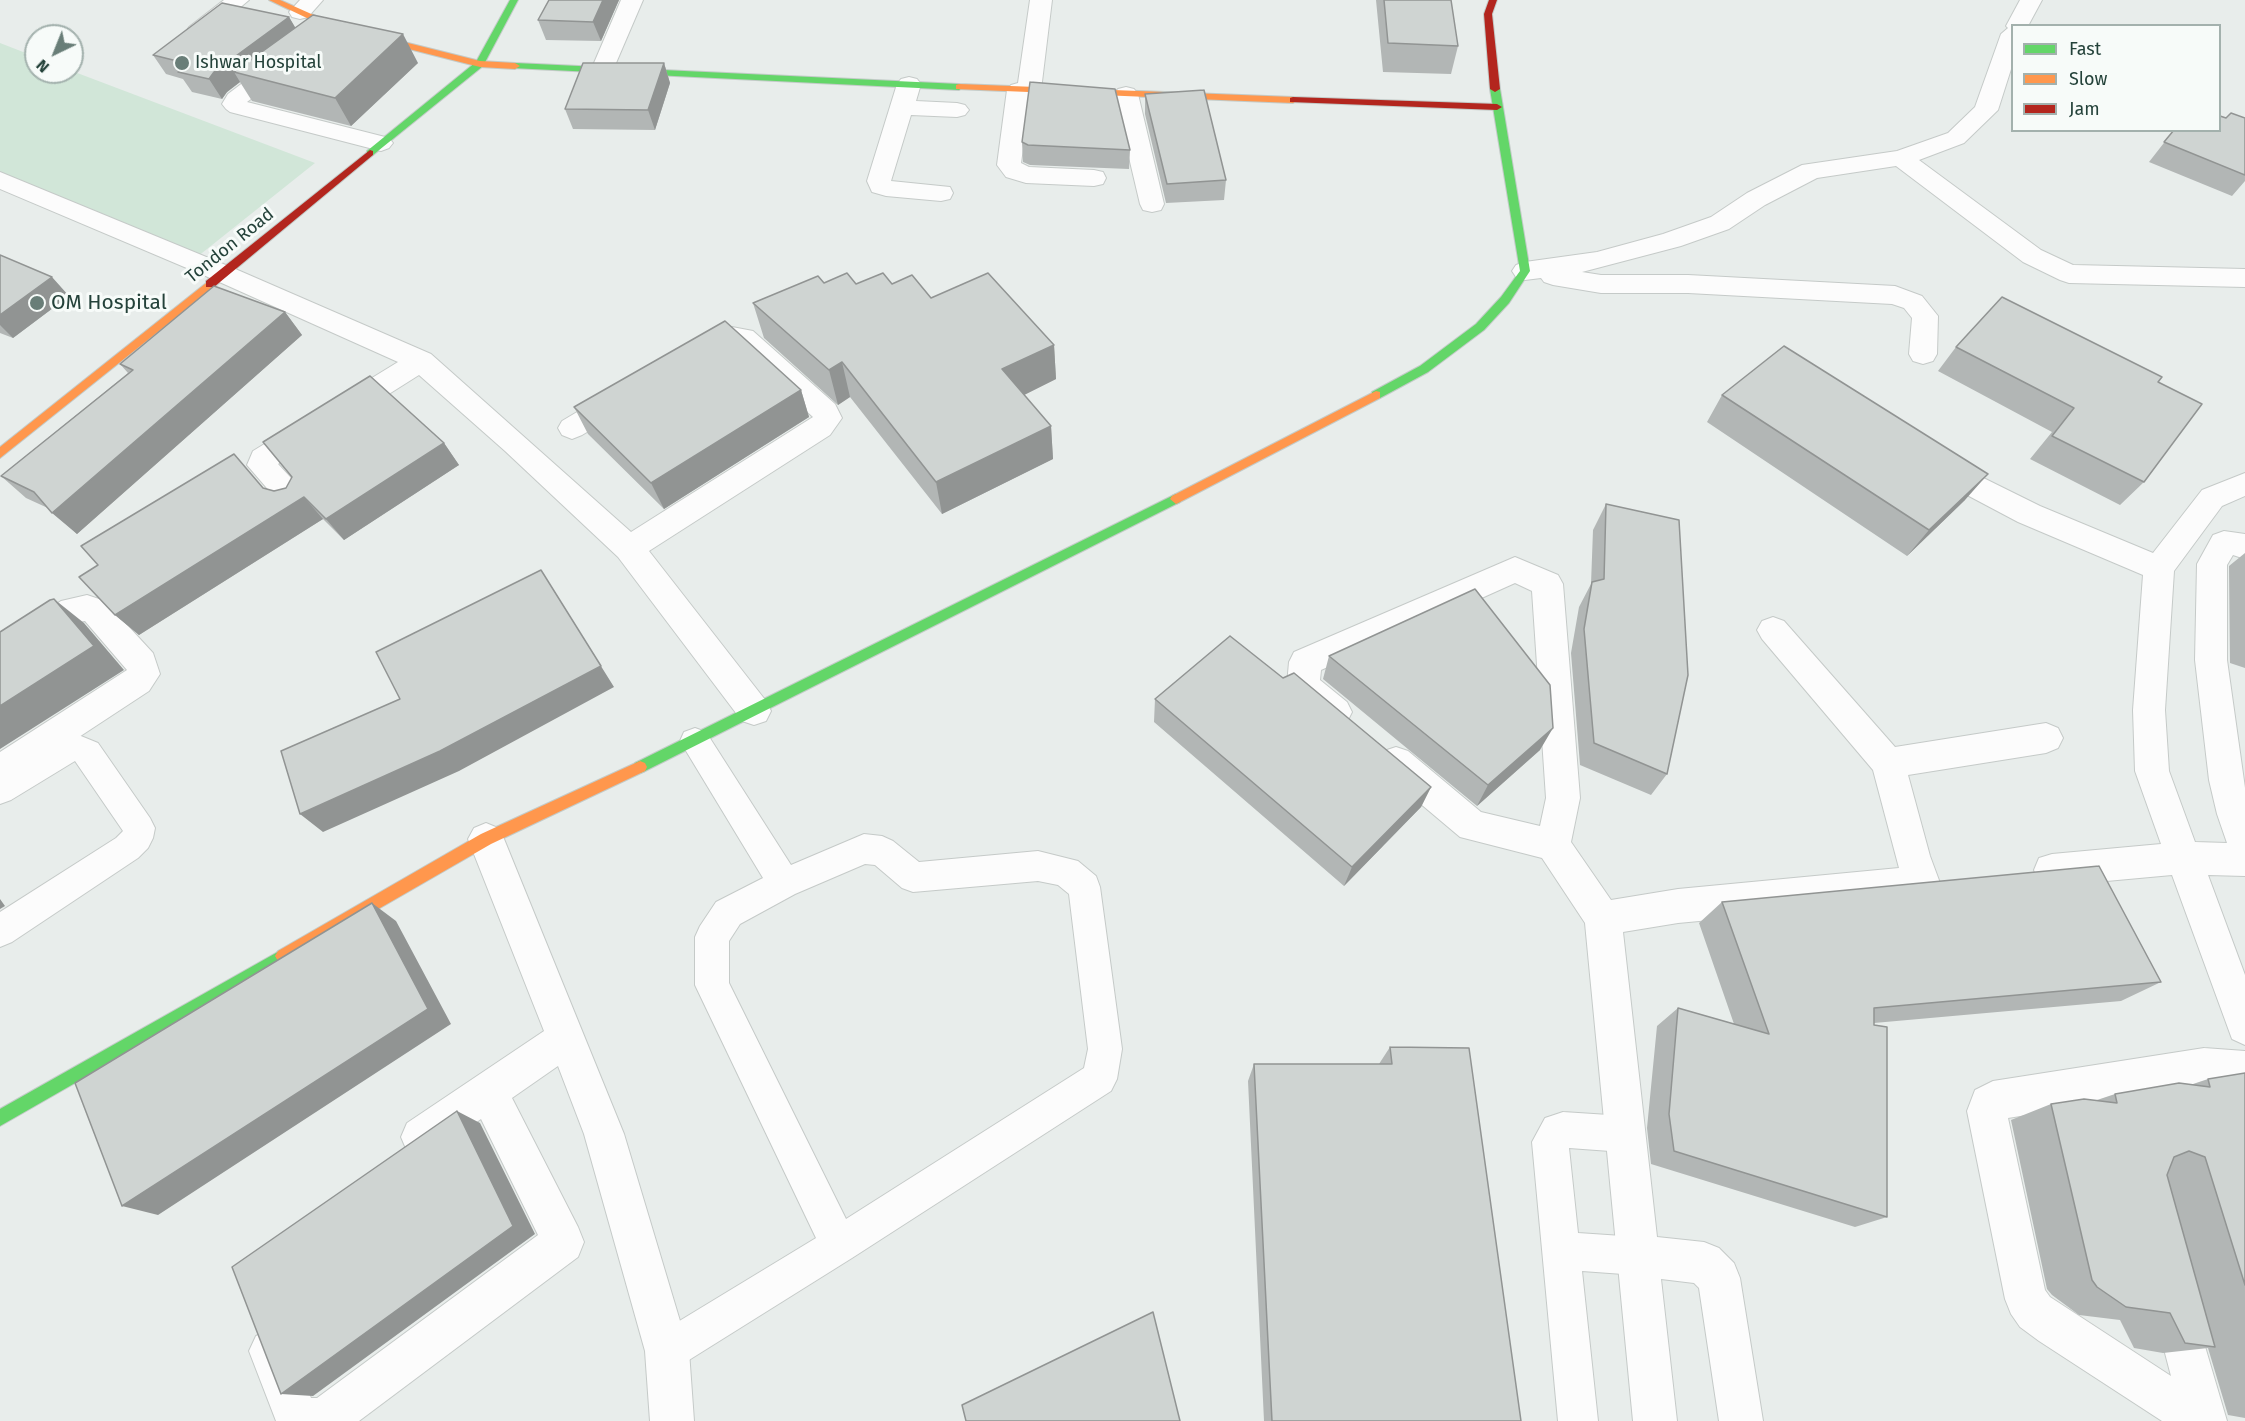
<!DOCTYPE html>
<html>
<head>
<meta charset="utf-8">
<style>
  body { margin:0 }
  #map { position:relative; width:2245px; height:1421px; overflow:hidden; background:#e8edeb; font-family:"Fira Sans",sans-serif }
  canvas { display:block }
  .legend { position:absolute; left:2011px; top:24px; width:210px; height:108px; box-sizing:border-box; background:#f7fbf9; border:2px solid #a3b1ad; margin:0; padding:8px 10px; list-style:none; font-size:18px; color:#24423a }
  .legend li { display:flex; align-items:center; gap:12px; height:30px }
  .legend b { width:30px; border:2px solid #a3b1ad }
  .north { position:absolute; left:24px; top:24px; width:60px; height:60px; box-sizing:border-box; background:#f7fbf9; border:2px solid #a3b1ad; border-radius:50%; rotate:223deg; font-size:16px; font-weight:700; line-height:24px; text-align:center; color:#24423a }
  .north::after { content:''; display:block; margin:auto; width:21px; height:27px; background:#697e78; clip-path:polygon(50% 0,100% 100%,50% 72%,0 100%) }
</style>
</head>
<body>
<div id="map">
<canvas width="2245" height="1421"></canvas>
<ul class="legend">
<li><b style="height:8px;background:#63d668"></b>Fast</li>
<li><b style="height:8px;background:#ff974d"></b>Slow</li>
<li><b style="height:8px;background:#b3261e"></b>Jam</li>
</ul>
<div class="north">N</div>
</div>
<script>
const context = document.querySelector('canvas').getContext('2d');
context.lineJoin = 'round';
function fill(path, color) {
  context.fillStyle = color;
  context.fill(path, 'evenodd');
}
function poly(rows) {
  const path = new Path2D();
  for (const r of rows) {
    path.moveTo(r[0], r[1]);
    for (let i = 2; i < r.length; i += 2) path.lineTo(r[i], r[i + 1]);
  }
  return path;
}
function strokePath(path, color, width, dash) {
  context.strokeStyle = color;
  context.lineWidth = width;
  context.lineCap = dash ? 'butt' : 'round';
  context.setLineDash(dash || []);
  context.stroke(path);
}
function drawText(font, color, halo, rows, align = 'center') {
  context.font = font + ' "Fira Sans",sans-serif';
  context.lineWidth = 6;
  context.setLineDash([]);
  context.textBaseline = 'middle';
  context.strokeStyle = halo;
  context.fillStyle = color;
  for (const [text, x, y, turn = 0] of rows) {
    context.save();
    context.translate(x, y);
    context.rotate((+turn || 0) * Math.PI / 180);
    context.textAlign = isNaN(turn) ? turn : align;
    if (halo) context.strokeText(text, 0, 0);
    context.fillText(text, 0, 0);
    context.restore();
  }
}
const green = poly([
  [0,43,36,57,36,72,72,71,315,163,197,257,0,173]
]);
const lane = poly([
  [695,728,706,732,791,865,864,834,882,836,893,841,919,862,1038,851,1078,861,1096,876,1100,887,1122,1049,1117,1079,1111,1091,852,1258,681,1365,667,1371,653,1365,647,1351,653,1337,816,1238,695,985,695,937,700,926,716,902,763,878,680,741,684,732,695,728],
  [865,864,875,865,902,888,913,892,1038,881,1058,885,1069,894,1088,1049,1084,1068,846,1219,729,983,729,941,740,924,795,894,865,864],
  [76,734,98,743,150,818,155,828,153,838,148,848,138,858,12,942,0,947,0,912,116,838,123,831,75,761,11,800,0,804,0,773,46,745,76,734],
  [1563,1112,1624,1116,1637,1121,1642,1134,1637,1147,1624,1152,1569,1148,1578,1233,1637,1237,1650,1243,1656,1256,1650,1269,1637,1275,1582,1271,1598,1421,1558,1421,1532,1142,1545,1118,1563,1112]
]);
const street = poly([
  [224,0,249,0,205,37,197,39,189,37,186,32,189,27,224,0],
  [300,0,323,0,308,17,300,19,292,17,289,12,300,0],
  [621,0,643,0,613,70,610,75,602,77,594,75,591,70,621,0],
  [1030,0,1052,0,1041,90,1037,95,1030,97,1021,163,1029,167,1094,170,1103,172,1106,178,1103,184,1094,186,1026,183,1006,177,997,165,1007,90,1011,85,1018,83,1030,0],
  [2020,0,2042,0,2028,26,2012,26,2012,66,1998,110,1964,143,1919,160,2041,250,2073,265,2245,269,2245,287,2069,283,2060,280,2023,262,1896,166,1817,178,1765,205,1729,229,1681,246,1582,272,1601,275,1688,275,1895,286,1922,296,1938,316,1937,354,1933,361,1923,364,1913,361,1909,354,1912,318,1904,308,1892,304,1688,293,1601,293,1553,285,1544,282,1541,278,1525,280,1516,277,1512,271,1516,265,1525,262,1597,252,1663,234,1711,217,1747,193,1802,165,1897,151,1948,133,1975,107,2001,34,2008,28,2006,26,2020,0],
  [281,58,289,60,292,65,289,70,247,102,389,138,393,143,389,148,381,151,230,112,226,109,222,104,228,94,273,60,281,58],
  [909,77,917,79,921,84,916,101,957,103,965,105,969,110,965,115,957,117,911,115,891,181,950,187,953,193,950,199,941,201,886,196,872,192,867,181,897,84,901,79,909,77],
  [1126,87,1134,89,1138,94,1164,204,1161,210,1152,212,1143,210,1140,204,1114,94,1118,89,1126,87],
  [0,172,233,268,431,354,631,532,813,417,736,347,722,344,718,337,722,330,732,327,753,331,835,404,842,418,830,435,649,551,766,701,771,711,766,721,754,725,742,721,618,557,505,451,419,375,278,464,304,492,309,500,304,508,294,511,284,508,247,465,253,451,398,362,215,280,0,189,0,172],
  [619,390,629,393,633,400,629,407,582,435,572,439,562,435,558,428,562,421,609,393,619,390],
  [1945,459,2040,506,2153,553,2202,490,2245,473,2245,496,2222,506,2174,571,2165,710,2169,771,2195,842,2227,843,2217,814,2209,780,2195,660,2197,564,2213,535,2224,531,2245,534,2245,559,2233,555,2227,565,2227,660,2245,788,2245,876,2208,875,2245,975,2245,1045,2232,1039,2172,875,2052,886,2039,882,2034,870,2039,858,2052,854,2161,844,2135,771,2133,710,2143,575,2018,522,1935,478,1930,470,1935,462,1945,459],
  [1515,557,1558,575,1563,584,1580,798,1571,842,1611,900,1678,889,1899,868,1873,770,1762,639,1757,630,1762,621,1773,617,1784,621,1895,747,2046,723,2058,728,2063,738,2058,748,2046,753,1908,775,1930,856,1940,883,1935,895,1922,900,1678,923,1623,932,1657,1237,1704,1242,1719,1248,1734,1263,1740,1278,1763,1421,1719,1421,1699,1288,1694,1283,1661,1279,1677,1421,1633,1421,1585,923,1542,858,1460,837,1384,773,1379,762,1384,751,1396,747,1408,751,1481,812,1540,826,1546,798,1532,591,1515,583,1321,670,1320,680,1347,702,1352,712,1347,722,1335,726,1323,722,1291,695,1287,685,1289,662,1294,652,1515,557],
  [87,595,105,601,153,653,160,674,149,691,12,781,0,785,0,752,127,670,85,621,79,622,11,666,0,670,0,640,61,601,87,595],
  [486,823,498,828,504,839,624,1134,689,1351,694,1421,650,1421,645,1351,584,1134,558,1066,512,1098,578,1227,584,1242,578,1257,359,1421,276,1421,249,1351,256,1336,271,1329,286,1336,311,1398,317,1398,538,1235,481,1119,435,1151,421,1157,407,1151,401,1137,407,1123,544,1031,468,839,474,828,486,823],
  [2204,1048,2245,1051,2245,1089,2204,1086,2008,1118,2045,1290,2050,1297,2171,1376,2153,1307,2159,1292,2174,1286,2189,1292,2227,1421,2162,1421,2039,1341,2020,1327,2011,1314,2005,1299,1967,1111,1975,1090,1993,1081,2204,1048]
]);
const fast = poly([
  [510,0,518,0,483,66,373,155,367,155,367,151,476,62,510,0],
  [515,63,959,84,964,87,959,90,512,68,512,64,515,63],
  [1495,86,1500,89,1530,271,1509,303,1484,330,1428,372,1380,398,1372,398,1372,392,1420,366,1476,324,1501,297,1520,271,1490,89,1495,86],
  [1176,494,1182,499,1180,502,645,771,640,773,635,771,633,767,635,763,1176,494],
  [283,949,288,951,291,956,288,961,0,1126,0,1109,283,949]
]);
const slow = poly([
  [269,0,280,0,336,25,480,61,515,63,520,66,515,69,480,67,330,29,269,0],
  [959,84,1293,97,1298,100,1293,103,956,89,956,85,959,84],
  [210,280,215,284,214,287,0,458,0,447,210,280],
  [1376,391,1380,392,1380,398,1180,502,1176,504,1170,499,1172,496,1376,391],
  [640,761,645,763,647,767,645,771,491,844,288,961,283,963,278,961,275,956,278,951,481,834,640,761]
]);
const jam = poly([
  [1489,0,1497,0,1492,14,1500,89,1495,92,1490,89,1484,14,1489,0],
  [1293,97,1497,104,1502,107,1497,110,1290,102,1290,98,1293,97],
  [370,150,373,151,373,155,214,287,206,287,206,281,370,150]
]);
const wall = poly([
  [549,0,619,0,601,41,546,40,538,20],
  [1376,0,1451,0,1458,46,1451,74,1383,72],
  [289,17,295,28,418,63,351,126,252,101,240,82,227,92,222,99,192,92,183,79,166,74,153,55],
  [664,63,670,83,655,130,573,129,565,109],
  [1145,94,1226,180,1224,200,1166,203,1145,114],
  [2226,118,2245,118,2245,181,2232,196,2149,162,2174,130],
  [1022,142,1130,150,1129,169,1030,165,1023,162],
  [0,255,69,296,13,338,0,333],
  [824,283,856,284,892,284,1054,345,1056,379,1024,395,1051,426,1053,459,942,514,850,397,838,405,764,338,753,303],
  [285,312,302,335,77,534,50,509,26,498,1,476,128,373,120,364],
  [1956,347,2158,382,2144,482,2120,505,2030,459,2052,432,1938,371],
  [801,390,809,417,664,509,588,434,574,407],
  [1722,395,1965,500,1907,556,1707,422],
  [444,443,459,465,344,540,323,519,139,635,115,615,264,488,274,491],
  [1606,504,1667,774,1651,795,1580,765,1571,653,1579,607,1591,584,1593,530],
  [2245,553,2245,668,2230,663,2229,566],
  [1329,656,1540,750,1477,806,1323,679],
  [1283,678,1431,787,1421,807,1344,886,1154,722,1155,699],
  [1722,902,2161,982,2121,1001,1874,1023,1887,1217,1855,1227,1651,1164,1647,1128,1657,1026,1678,1008,1734,1024,1699,923],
  [1390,1047,1521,1421,1264,1421,1248,1081,1254,1064,1379,1064],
  [2245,1073,2245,1418,2228,1415,2208,1348,2163,1353,2134,1348,2120,1320,2079,1315,2052,1295,2047,1289,2011,1120,2051,1104,2097,1100,2115,1094,2190,1085,2208,1079]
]);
const shadedWall = poly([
  [603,0,619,0,601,41,593,22],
  [289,17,301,37,234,72,240,82,227,92,222,99,209,79,214,72],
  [403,34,418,63,351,126,335,98],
  [664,63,670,83,655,130,648,110],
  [52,277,69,296,13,338,0,325,0,315],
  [285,312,302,335,77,534,52,513],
  [1054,345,1056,379,1006,404,1002,369],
  [842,362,850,397,838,405,829,370],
  [801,390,809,417,664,509,651,483],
  [1051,426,1053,459,942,514,936,482],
  [444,443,459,465,344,540,326,519],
  [1988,474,1965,500,1907,556,1929,530],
  [304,497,323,519,139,635,115,615],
  [541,570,614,687,459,771,323,832,300,814],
  [54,599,84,623,124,670,0,749,0,706],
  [1553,728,1540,750,1477,806,1488,785],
  [1431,787,1421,807,1344,886,1352,867],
  [0,899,5,906,0,909],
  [372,903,396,921,451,1024,158,1215,122,1206],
  [457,1111,480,1123,535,1234,313,1396,281,1394]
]);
const building = poly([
  [549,0,603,0,593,22,538,20,549,0],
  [1384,0,1451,0,1458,46,1388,43,1384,0],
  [222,3,289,17,214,72,209,79,178,72,189,64,153,55,222,3],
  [313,15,403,34,335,98,234,72,313,15],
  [583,63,664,63,648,110,565,109,583,63],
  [1030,82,1115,89,1130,150,1028,145,1022,142,1030,82],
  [1204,90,1226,180,1167,184,1145,94,1204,90],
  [2231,113,2245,118,2245,175,2164,142,2174,130,2220,130,2220,116,2226,118,2231,113],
  [0,255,52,277,0,315,0,255],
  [847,273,856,284,883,273,892,284,912,275,931,298,988,273,1054,345,1002,369,1051,426,936,482,842,362,829,370,753,303,818,276,824,283,847,273],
  [214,286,285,312,52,513,34,492,1,476,133,370,120,364,214,286],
  [2002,297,2162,377,2158,382,2202,404,2144,482,2052,436,2074,408,1956,347,2002,297],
  [725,321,801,390,651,483,574,407,725,321],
  [1784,346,1988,474,1929,530,1722,395,1784,346],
  [370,376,444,443,326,519,304,497,115,615,79,577,98,565,81,546,234,454,263,488,274,491,286,488,292,477,263,442,370,376],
  [1606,504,1679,520,1688,675,1667,774,1594,743,1584,629,1592,582,1604,579,1606,504],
  [541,570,601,666,440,751,300,814,281,751,400,699,376,652,541,570],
  [1475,589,1550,685,1553,728,1488,785,1329,656,1475,589],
  [54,599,94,646,0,706,0,632,50,600,54,599],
  [1230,636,1283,678,1294,673,1431,787,1352,867,1155,699,1230,636],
  [2099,866,2161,982,1874,1008,1874,1025,1887,1027,1887,1217,1674,1151,1669,1114,1678,1008,1769,1034,1722,902,2099,866],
  [372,903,428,1009,122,1206,75,1083,372,903],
  [1390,1047,1469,1048,1521,1421,1272,1421,1254,1064,1392,1064,1390,1047],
  [2245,1073,2245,1285,2205,1157,2189,1151,2174,1157,2167,1175,2215,1347,2185,1343,2170,1313,2126,1307,2097,1287,2092,1280,2051,1104,2084,1099,2117,1103,2115,1094,2179,1083,2210,1087,2208,1079,2245,1073],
  [457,1111,513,1226,281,1394,232,1267,457,1111],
  [1153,1312,1180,1421,966,1421,962,1405,1153,1312]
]);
const markers = [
  [182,63,8,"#697e78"],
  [37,303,8,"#697e78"]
];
const farPoinames = [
  ["Ishwar Hospital",195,63]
];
const farStreetnames = [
  ["Tondon Road",230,246,-39]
];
const poiNames = [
  ["OM Hospital",51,303]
];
fill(green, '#d1e6d8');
strokePath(lane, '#c5cac8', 2);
strokePath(street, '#c5cac8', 2);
strokePath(fast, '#c3cbc8', 2);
strokePath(slow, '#c3cbc8', 2);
strokePath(jam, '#c3cbc8', 2);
fill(lane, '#fcfcfc');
fill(street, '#fcfcfc');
fill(fast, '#63d668');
fill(slow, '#ff974d');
fill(jam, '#b3261e');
fill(wall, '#b2b6b5');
fill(shadedWall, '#919493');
fill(building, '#cfd4d2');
strokePath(building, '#919493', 1.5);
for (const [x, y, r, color] of markers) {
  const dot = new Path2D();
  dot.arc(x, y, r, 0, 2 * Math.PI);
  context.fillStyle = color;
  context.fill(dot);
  strokePath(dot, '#f7fbf9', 2);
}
drawText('18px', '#24423a', '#f7fbf9', farPoinames, 'left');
drawText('18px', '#24423a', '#f7fbf9', farStreetnames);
drawText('21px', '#24423a', '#f7fbf9', poiNames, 'left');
</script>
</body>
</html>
